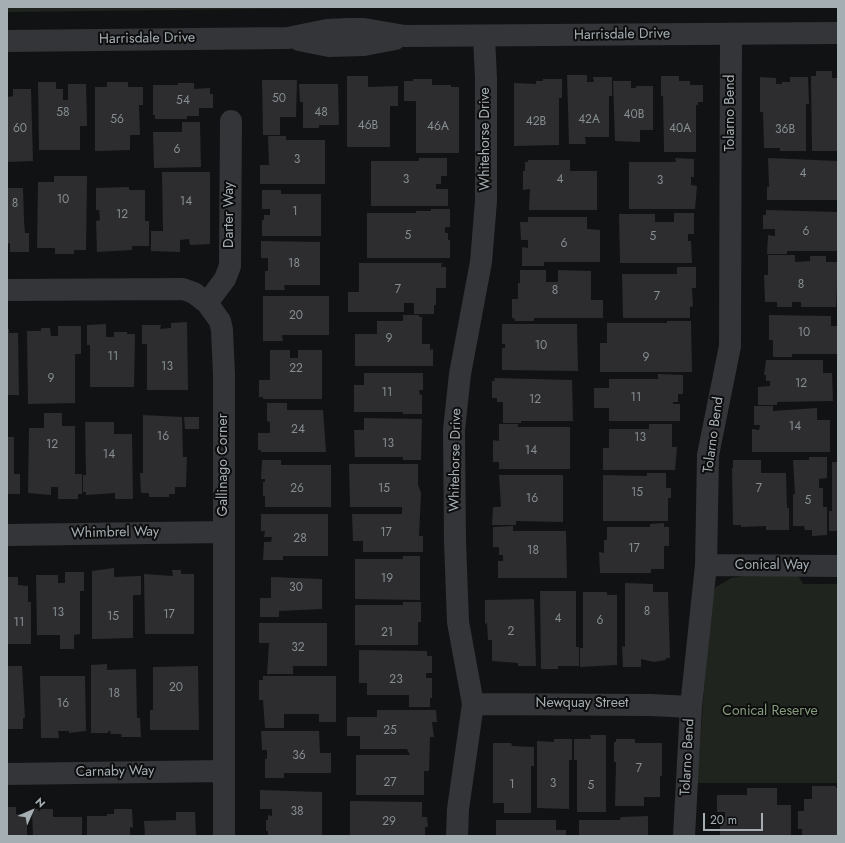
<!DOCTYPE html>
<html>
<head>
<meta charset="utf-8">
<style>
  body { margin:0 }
  #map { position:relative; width:845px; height:843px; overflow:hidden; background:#111213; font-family:Jost,sans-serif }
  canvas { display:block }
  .frame { position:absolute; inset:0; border:8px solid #a4aeb3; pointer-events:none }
  .north { position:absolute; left:12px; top:791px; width:40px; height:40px; -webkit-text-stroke:3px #0d0d0e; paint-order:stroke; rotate:45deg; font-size:11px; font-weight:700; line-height:16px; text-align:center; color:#a4aeb3 }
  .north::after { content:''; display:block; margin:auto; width:14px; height:18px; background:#a4aeb3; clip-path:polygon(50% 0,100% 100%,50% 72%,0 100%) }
  .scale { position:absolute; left:703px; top:813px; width:60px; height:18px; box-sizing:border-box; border:2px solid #a4aeb3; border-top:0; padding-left:5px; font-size:12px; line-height:14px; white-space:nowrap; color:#a4aeb3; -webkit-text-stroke:3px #0d0d0e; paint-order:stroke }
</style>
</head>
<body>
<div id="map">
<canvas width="845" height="843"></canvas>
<div class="frame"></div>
<div class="north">N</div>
<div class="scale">20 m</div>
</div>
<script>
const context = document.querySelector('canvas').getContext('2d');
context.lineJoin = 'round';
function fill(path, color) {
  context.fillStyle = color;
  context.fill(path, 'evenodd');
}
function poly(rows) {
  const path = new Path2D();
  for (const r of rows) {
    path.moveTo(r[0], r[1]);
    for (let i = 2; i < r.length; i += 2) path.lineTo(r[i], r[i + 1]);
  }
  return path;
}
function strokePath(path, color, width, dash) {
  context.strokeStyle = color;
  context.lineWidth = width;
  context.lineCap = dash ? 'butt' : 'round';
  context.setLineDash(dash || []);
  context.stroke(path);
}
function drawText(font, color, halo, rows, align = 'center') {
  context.font = font + ' Jost,sans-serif';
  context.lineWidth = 4;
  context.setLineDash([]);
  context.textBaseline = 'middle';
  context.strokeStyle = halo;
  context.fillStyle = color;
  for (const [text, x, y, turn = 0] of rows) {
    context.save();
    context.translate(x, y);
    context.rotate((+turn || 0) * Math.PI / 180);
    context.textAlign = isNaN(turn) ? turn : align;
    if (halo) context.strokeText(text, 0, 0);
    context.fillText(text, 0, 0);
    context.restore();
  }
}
const green = poly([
  [7,7,423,7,7,12],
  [751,575,798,575,803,584,838,584,838,783,697,783,711,597,716,587,731,578]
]);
const building = poly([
  [816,71,832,71,832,78,838,78,838,151,812,151,811,76,816,76],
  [567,75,587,75,587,82,594,82,593,77,612,77,612,96,609,96,609,137,585,137,586,144,569,144],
  [347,76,368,76,368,87,398,86,398,106,390,106,390,147,347,147],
  [661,76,679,76,679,81,690,81,690,85,703,85,703,102,698,102,698,105,696,105,696,152,664,152,663,96,661,96],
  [760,77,776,78,776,84,782,84,782,82,790,82,790,77,808,77,809,104,806,104,806,151,780,151,780,148,764,148,763,112,760,112],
  [413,79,432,79,432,85,451,85,451,87,459,87,459,153,416,153,416,101,404,101,404,81,413,81],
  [543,79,562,79,562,98,559,98,559,145,514,146,514,83,536,84,536,81,543,81],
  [262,80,297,80,296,117,280,117,280,135,263,135],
  [613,81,631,81,631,88,636,88,636,86,653,86,653,130,640,130,640,142,615,141],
  [38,82,56,82,56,89,63,89,63,100,68,100,68,84,86,84,87,126,80,126,80,150,39,150],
  [107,82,128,82,128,87,143,87,143,105,139,105,140,135,130,135,130,150,95,151,95,87,107,87],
  [178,83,194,83,194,89,210,88,210,94,213,94,213,108,199,108,199,116,187,116,187,119,155,119,155,115,153,115,153,85,178,85],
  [299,84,338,84,339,125,319,125,319,128,303,128,303,102,300,102],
  [13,89,31,89,33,161,7,162,7,97,13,96],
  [182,122,200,122,201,167,154,168,153,132,182,132],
  [268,136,286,136,286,140,325,140,325,184,260,184,260,165,269,165],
  [419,158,447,158,447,176,441,176,441,184,436,184,436,189,448,189,448,206,371,206,371,161,419,161],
  [675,158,694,159,694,177,691,177,691,185,697,186,695,209,629,209,629,162,676,162],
  [768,158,838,161,838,200,767,200,767,187,769,187],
  [528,160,570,160,570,171,597,171,597,210,529,210,530,189,523,190,523,171,525,171,525,162,528,162],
  [162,172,210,172,210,244,190,245,189,239,180,240,180,252,151,251,151,231,163,231],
  [54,176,87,176,86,250,74,250,74,254,55,254,55,248,37,248,38,182,54,182],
  [129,187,129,190,145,190,145,221,149,221,149,246,132,246,132,250,97,252,96,221,100,220,99,210,96,210,96,188],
  [7,188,23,188,24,220,25,233,29,233,29,252,10,252,10,243,7,244],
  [262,190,281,190,281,194,321,194,321,236,262,236,262,220,264,220,264,215,270,215,270,209,262,209],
  [431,209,450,209,450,227,445,227,445,233,448,233,448,240,450,240,450,258,367,258,367,213,416,213,416,211,431,211],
  [766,210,837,212,837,251,787,251,787,254,767,254,768,235,775,236,775,229,763,229,763,215,766,215],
  [674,213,694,213,694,234,688,234,688,241,691,241,692,263,620,263,619,214,655,214,655,222,674,222],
  [528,217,587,217,587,229,600,230,600,262,544,262,544,266,522,266,522,247,528,248,528,240,521,240,520,222,528,222],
  [261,241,320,242,320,285,284,285,285,290,265,290,265,271,268,271,268,258,261,258],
  [768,255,795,255,795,262,810,261,810,256,826,256,826,262,838,262,836,307,801,307,801,302,792,302,792,307,777,307,777,302,765,302,764,275,768,275],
  [359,263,442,263,441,267,446,267,446,288,436,288,436,305,434,305,434,314,414,314,414,303,404,303,404,312,348,312,348,292,359,292],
  [677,267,696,267,696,288,692,288,693,306,690,307,690,318,623,318,622,274,677,274],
  [520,270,546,270,546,282,558,282,558,270,591,271,591,300,603,300,603,318,534,318,534,321,515,321,514,318,512,318,512,299,518,299,518,283,520,283],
  [263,296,329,296,329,335,282,335,283,341,263,341],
  [403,315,419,315,419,317,422,317,422,344,430,344,430,350,433,349,433,366,355,366,355,334,377,334,377,321,403,321],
  [769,315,831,316,831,326,838,326,838,354,792,354,792,357,773,357,773,340,769,340],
  [667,321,691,321,692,372,600,372,600,343,607,343,607,323,667,323],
  [187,322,188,390,147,390,147,344,142,344,142,325,161,325,160,329,171,328,171,323],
  [106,324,106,337,114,337,114,332,127,332,127,334,135,334,134,387,90,387,90,345,87,345,87,325],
  [502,324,577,324,578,371,502,370,502,348,505,348,505,344,502,344],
  [58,326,81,326,81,354,75,354,75,403,28,404,27,331,41,331,41,328,50,328,51,336,58,336],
  [7,329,9,329,9,333,18,333,19,395,7,395],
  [270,350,290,350,290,358,298,358,298,350,322,350,322,399,263,399,263,397,259,397,259,380,270,380],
  [766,360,823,360,823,373,832,373,833,401,777,402,777,405,758,405,758,387,770,386,770,381,766,381,766,375,764,375],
  [364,373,423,373,423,390,419,390,420,395,422,395,422,414,403,414,403,412,354,412,354,385,364,385],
  [658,374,683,375,683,394,678,394,678,402,673,402,673,404,680,404,680,421,609,421,609,408,594,408,594,388,609,388,609,379,658,379],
  [494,378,572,380,573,421,521,421,521,423,503,423,503,402,497,402,497,398,492,398,492,381,495,381],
  [267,403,287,403,287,410,323,410,326,452,261,452,261,450,258,450,258,433,270,433,270,422,267,421],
  [754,406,773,406,773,411,817,408,817,420,830,420,830,452,752,452,752,429,759,430,760,425,754,425],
  [44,413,62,413,62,426,75,426,75,474,82,474,82,494,78,494,78,499,58,499,58,487,51,487,51,495,28,493,29,428,44,428],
  [143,415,182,417,183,457,187,457,186,487,175,487,175,494,169,494,169,497,149,497,149,493,141,493,140,473,143,473],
  [184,417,199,417,199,429,185,429],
  [364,418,422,419,421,460,403,460,403,457,355,457,354,430,364,430],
  [85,422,114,422,114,434,132,434,133,499,115,499,115,493,86,495,86,492,83,492,83,475,86,475],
  [499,424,518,424,518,427,570,427,570,469,499,469,499,462,493,462,493,440,499,441],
  [649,424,672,424,672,447,677,447,675,470,603,470,603,448,609,448,609,429,649,429],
  [7,437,14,437,14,474,20,474,20,494,7,494],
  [809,457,827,457,827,478,819,479,819,488,823,488,823,507,827,507,827,535,812,536,812,530,805,530,804,526,793,526,793,494,795,494,793,460,809,460],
  [262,460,281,460,281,465,331,465,331,507,265,507,265,496,263,496,263,482,265,482,265,479,261,479],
  [733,460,761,460,761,473,786,473,787,508,789,508,789,530,766,530,766,526,741,527,741,525,733,525,732,468,733,468],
  [832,462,838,462,838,531,829,531,829,511,832,511],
  [349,464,418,464,418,485,421,493,419,536,423,536,423,552,363,552,363,541,353,541,352,514,402,514,402,507,350,507],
  [647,473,666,473,666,488,671,488,671,498,668,498,668,521,603,521,603,475,647,476],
  [499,475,563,475,563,522,516,521,516,525,492,525,493,507,501,507],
  [261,514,328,514,328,556,283,556,283,560,263,560,264,542,271,542,272,537,264,537,265,531,261,531],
  [664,523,664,527,669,527,669,546,664,546,664,569,651,569,651,573,600,573,599,552,604,553,604,540,607,540,607,527,650,527,650,524],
  [513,526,513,531,566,531,567,578,498,578,498,561,503,561,503,555,499,555,499,547,493,547,493,527],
  [403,556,420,556,420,600,355,599,355,559,403,559],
  [114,568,114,577,141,576,141,595,133,595,133,638,92,639,92,571],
  [172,570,181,570,181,574,194,574,194,634,145,634,144,574,173,576],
  [65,572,84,572,84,591,80,591,80,634,74,635,74,649,60,649,60,635,37,635,36,575,58,575,58,583,65,583],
  [7,577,18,577,18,585,28,586,28,602,31,602,31,644,7,644],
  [271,577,322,579,322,609,279,611,279,617,260,617,260,598,271,598],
  [625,583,653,584,653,592,668,592,670,658,666,658,666,660,654,662,641,659,641,667,623,667,622,646,625,647],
  [540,591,576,591,576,647,579,647,579,666,558,666,558,669,541,669],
  [583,592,607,592,607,595,617,595,617,665,580,667,580,648,583,648],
  [534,599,536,666,518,666,518,663,492,661,492,640,488,640,487,623,485,624,485,600],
  [403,602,421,602,421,622,418,622,418,645,355,645,355,605,403,605],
  [259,623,327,623,327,666,293,666,293,674,267,674,269,643,259,643],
  [359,650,427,651,427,656,432,656,432,673,426,673,426,678,432,678,432,698,430,698,430,707,409,707,409,695,367,695,367,683,359,683],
  [107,664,107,670,136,669,137,718,140,718,141,737,121,737,122,734,111,734,110,731,108,731,108,733,91,733,91,665],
  [7,666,22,666,25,718,23,718,23,729,7,729],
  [198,666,199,730,150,730,150,710,153,710,153,667],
  [40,676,85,676,86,731,69,733,69,731,58,731,59,738,41,738],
  [263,676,336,676,336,722,319,722,319,714,284,714,284,728,265,728,263,700,259,700,259,680,263,680],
  [377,710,436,710,437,722,432,722,434,737,430,737,429,771,424,771,424,795,356,795,356,755,410,755,407,749,360,749,360,736,347,736,347,717,377,717],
  [261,731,319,731,320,753,331,753,331,773,284,773,284,778,265,778,265,759,267,759,267,750,262,750],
  [590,735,606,735,606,812,577,812,577,760,574,760,574,739,591,739],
  [554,739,572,739,572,760,569,760,569,809,537,808,537,741,554,742],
  [616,739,635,739,635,743,662,743,662,776,660,776,660,797,644,797,644,806,615,806,616,762,614,762,614,742,616,742],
  [493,743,511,743,512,746,534,747,534,766,531,766,531,813,504,813,504,803,493,803],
  [812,786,836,786,836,788,838,788,838,835,802,836,802,829,798,829,798,811,804,811,804,799,812,799],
  [747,788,777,788,777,805,791,805,791,836,720,836,720,826,722,826,723,819,725,819,725,812,717,812,717,795,747,795],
  [260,790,322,792,322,836,268,836,268,831,266,831,266,820,268,820,268,815,272,816,272,809,260,809],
  [350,801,422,802,422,817,427,817,428,827,425,827,425,836,350,836],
  [7,807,16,807,16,814,27,814,27,836,7,836],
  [35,809,53,809,53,817,82,817,82,836,33,836,32,810,35,810],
  [114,809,132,809,133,828,130,827,130,836,87,836,87,816,107,816,107,814,114,814],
  [176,812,195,812,196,836,145,836,144,821,176,820],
  [648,816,648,836,579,836,579,820,620,820,621,817],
  [496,820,556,820,556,830,566,830,566,836,499,836,496,835]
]);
const minor = poly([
  [7,290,183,289,194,293,207,303,220,321,222,330,224,375,224,836],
  [207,303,225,279,230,266,231,121],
  [7,535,223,532],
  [706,565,838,566],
  [473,704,651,705,691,707],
  [7,774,223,771],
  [457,836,458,809,473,704,458,622,455,541,454,430,460,374,481,262,486,201,486,79,484,36],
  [684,836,691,707,706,565,708,455,730,346,731,34]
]);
const tertiary = poly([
  [299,40,329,46,364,45,395,39],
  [7,41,288,38,327,30,348,29,364,29,405,36,838,33]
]);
const numberNames = [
  ["50",279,99],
  ["54",183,101],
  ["58",63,113],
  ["48",321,113],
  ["40B",634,115],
  ["56",117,120],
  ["42A",589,120],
  ["42B",536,122],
  ["46B",368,126],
  ["46A",438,127],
  ["60",20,129],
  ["40A",680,129],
  ["36B",785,130],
  ["6",177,150],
  ["3",297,160],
  ["4",803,174],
  ["3",406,180],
  ["4",560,180],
  ["3",660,181],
  ["10",63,200],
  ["14",186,202],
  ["8",15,204],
  ["1",295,212],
  ["12",122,215],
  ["6",806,232],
  ["5",408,236],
  ["5",653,237],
  ["6",564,244],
  ["18",294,264],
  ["8",801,285],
  ["7",398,290],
  ["8",555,291],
  ["7",657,297],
  ["20",296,316],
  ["10",804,333],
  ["9",389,339],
  ["10",541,346],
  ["11",113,357],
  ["9",646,358],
  ["13",167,367],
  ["22",296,369],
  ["9",51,379],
  ["12",801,384],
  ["11",387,393],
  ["11",636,398],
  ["12",535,400],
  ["14",795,427],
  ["24",298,430],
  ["16",163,437],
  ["13",640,438],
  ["13",388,444],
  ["12",52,445],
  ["14",531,451],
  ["14",109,455],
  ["26",297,489],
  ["15",384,489],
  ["7",759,489],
  ["15",637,493],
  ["16",532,499],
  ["5",808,501],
  ["17",386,533],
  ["28",300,539],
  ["17",634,549],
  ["18",533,551],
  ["19",387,579],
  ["30",296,588],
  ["8",647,612],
  ["13",58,613],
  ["17",169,615],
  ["15",113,617],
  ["4",558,619],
  ["6",600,621],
  ["11",19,623],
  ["2",511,632],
  ["21",387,633],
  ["32",298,648],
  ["23",396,680],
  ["20",176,688],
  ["18",114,694],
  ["16",63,704],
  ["25",390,731],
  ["36",299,756],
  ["7",639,769],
  ["27",390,783],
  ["3",553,784],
  ["1",512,785],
  ["5",591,786],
  ["38",297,812],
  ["29",389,822]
];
const streetNames = [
  ["Harrisdale Drive",622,35,-1],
  ["Harrisdale Drive",147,39,-1],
  ["Tolarno Bend",731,113,-90],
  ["Whitehorse Drive",486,139,-90],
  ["Darter Way",230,215,-90],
  ["Tolarno Bend",714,435,-82],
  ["Whitehorse Drive",456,460,-89],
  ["Gallinago Corner",224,465,-90],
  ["Whimbrel Way",115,533,-1],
  ["Conical Way",772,566],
  ["Newquay Street",582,704],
  ["Tolarno Bend",688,757,-87],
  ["Carnaby Way",115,772,-1]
];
const parkNames = [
  ["Conical Reserve",770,712]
];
fill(green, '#1f251e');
fill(building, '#2d2d2f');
strokePath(minor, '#333538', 22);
strokePath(tertiary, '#333538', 22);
drawText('12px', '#868e92', null, numberNames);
drawText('14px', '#a4aeb3', '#0d0d0e', streetNames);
drawText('14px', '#859d7c', '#0d0d0e', parkNames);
</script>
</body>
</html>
